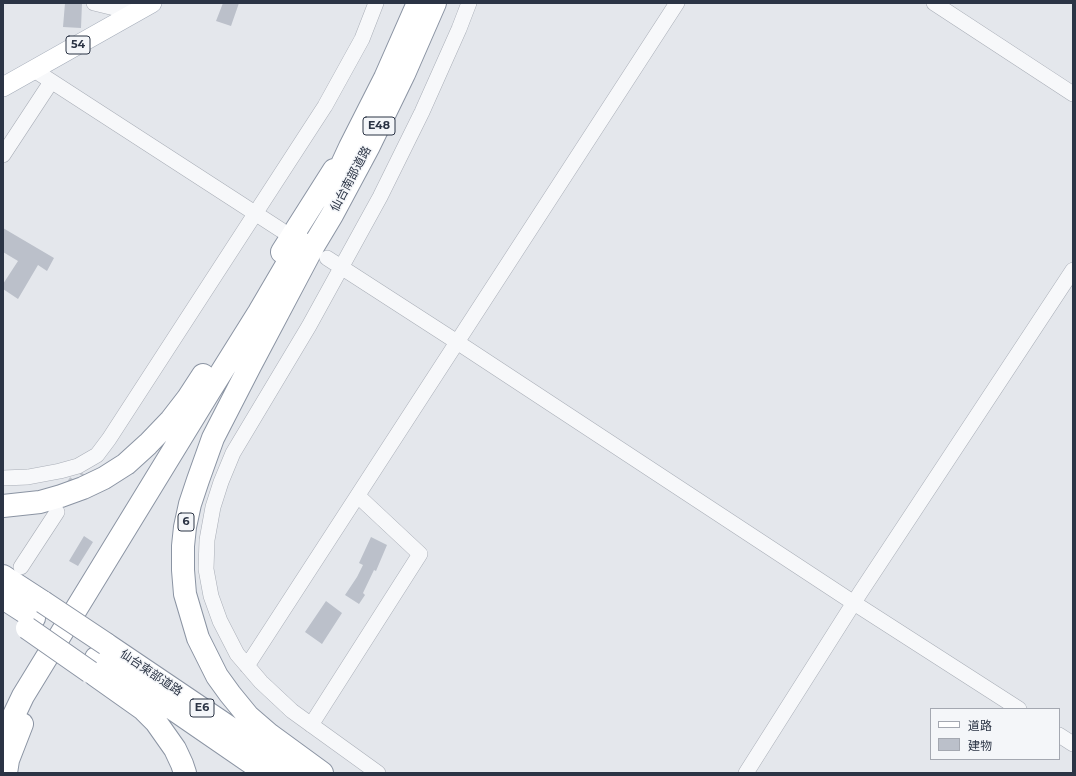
<!DOCTYPE html>
<html>
<head>
<meta charset="utf-8">
<style>
  body { margin:0 }
  #map { position:relative; width:1076px; height:776px; overflow:hidden; background:#e4e7ec; font-family:Montserrat,"Noto Sans JP",sans-serif }
  canvas { display:block }
  .frame { position:absolute; inset:0; border:4px solid #2b3445; pointer-events:none }
  .legend { position:absolute; left:930px; top:708px; width:130px; height:52px; box-sizing:border-box; background:#f4f6f9; border:1px solid #a4a8b1; margin:0; padding:5px 7px; list-style:none; font-size:12px; color:#2b3445 }
  .legend li { display:flex; align-items:center; gap:8px; height:20px }
  .legend b { width:20px; border:1px solid #a4a8b1 }
</style>
</head>
<body>
<div id="map">
<canvas width="1076" height="776"></canvas>
<div class="frame"></div>
<ul class="legend">
<li><b style="height:5px;background:#fff"></b>道路</li>
<li><b style="height:11px;background:#bbc0ca"></b>建物</li>
</ul>
</div>
<script>
const context = document.querySelector('canvas').getContext('2d');
context.lineJoin = 'round';
function fill(path, color) {
  context.fillStyle = color;
  context.fill(path, 'evenodd');
}
function poly(rows) {
  const path = new Path2D();
  for (const r of rows) {
    path.moveTo(r[0], r[1]);
    for (let i = 2; i < r.length; i += 2) path.lineTo(r[i], r[i + 1]);
  }
  return path;
}
function strokePath(path, color, width, dash) {
  context.strokeStyle = color;
  context.lineWidth = width;
  context.lineCap = dash ? 'butt' : 'round';
  context.setLineDash(dash || []);
  context.stroke(path);
}
function drawText(font, color, halo, rows, align = 'center') {
  context.font = font + ' Montserrat,"Noto Sans JP",sans-serif';
  context.lineWidth = 3;
  context.setLineDash([]);
  context.textBaseline = 'middle';
  context.strokeStyle = halo;
  context.fillStyle = color;
  for (const [text, x, y, turn = 0] of rows) {
    context.save();
    context.translate(x, y);
    context.rotate((+turn || 0) * Math.PI / 180);
    context.textAlign = isNaN(turn) ? turn : align;
    if (halo) context.strokeText(text, 0, 0);
    context.fillText(text, 0, 0);
    context.restore();
  }
}
const building = poly([
  [65,3,82,3,81,28,63,27],
  [223,3,239,3,231,26,216,21],
  [3,228,54,258,47,271,38,265,18,299,3,289,3,284,18,261,3,252],
  [84,536,93,542,78,566,69,561],
  [371,537,387,545,376,571,374,570,363,593,365,595,359,604,345,595,357,577,363,565,359,563],
  [326,601,342,613,322,644,305,632]
]);
const minorTunnel = poly([
  [68,494,82,473]
]);
const minor = poly([
  [94,3,135,13],
  [934,3,1073,94],
  [34,70,281,230],
  [3,155,51,82],
  [327,258,457,342,854,603,1019,709],
  [3,478,28,477,60,471,78,466,97,455,109,439,325,106,362,39,376,3],
  [21,567,57,512],
  [247,666,677,3],
  [311,725,420,554,358,496],
  [1059,735,1073,744],
  [378,773,292,711,261,682,237,654,220,621,211,596,206,569,207,540,213,507,221,482,233,453,309,326,380,197,422,112,459,29,469,3],
  [746,773,860,593,1073,270]
]);
const major = poly([
  [3,87,152,3]
]);
const highway = poly([
  [331,188,350,147,385,78,418,3],
  [282,252,334,170],
  [3,506,40,502,61,496,83,488,104,478,126,464,148,444,171,420,188,398,203,375],
  [3,576,43,602],
  [3,598,34,618],
  [106,644,297,773],
  [96,658,157,698,266,773],
  [95,675,143,709,156,722,175,749,182,764,185,773],
  [3,738,23,696,209,392,259,312,300,242],
  [6,773,8,760,22,724],
  [322,773,270,735,248,716,230,694,217,676,198,638,185,594,183,570,183,546,185,527,190,504,198,480,213,438,250,366,314,245,332,215,369,146,404,74,435,3]
]);
const highwayBridge = poly([
  [43,602,106,644],
  [27,628,90,672]
]);
const shields = [
  [78,45,24],
  [379,126,32],
  [186,522,16],
  [202,708,24]
];
const shieldNames = [
  ["54",78,45],
  ["E48",379,126],
  ["6",186,522],
  ["E6",202,708]
];
const streetNames = [
  ["仙台南部道路",351,179,-62],
  ["仙台東部道路",151,673,34]
];
fill(building, '#bbc0ca');
strokePath(minorTunnel, '#bfc3cb', 15, [15, 8]);
strokePath(minor, '#a9aeb7', 16);
strokePath(major, '#a3abb8', 20);
strokePath(highway, '#8b94a3', 24);
strokePath(minor, '#f7f8fa', 15);
strokePath(major, '#fff', 19);
strokePath(highway, '#fff', 22);
strokePath(highwayBridge, '#8b94a3', 24, []);
strokePath(highwayBridge, '#fff', 22);
for (const [x, y, w] of shields) {
  const box = new Path2D();
  box.roundRect(x - w / 2, y - 9, w, 18, 3);
  context.fillStyle = '#f4f6f9';
  context.fill(box);
  strokePath(box, '#2b3445', 1);
}
drawText('bold 11px', '#2b3445', null, shieldNames);
drawText('12px', '#2b3445', '#f4f6f9', streetNames);
</script>
</body>
</html>
